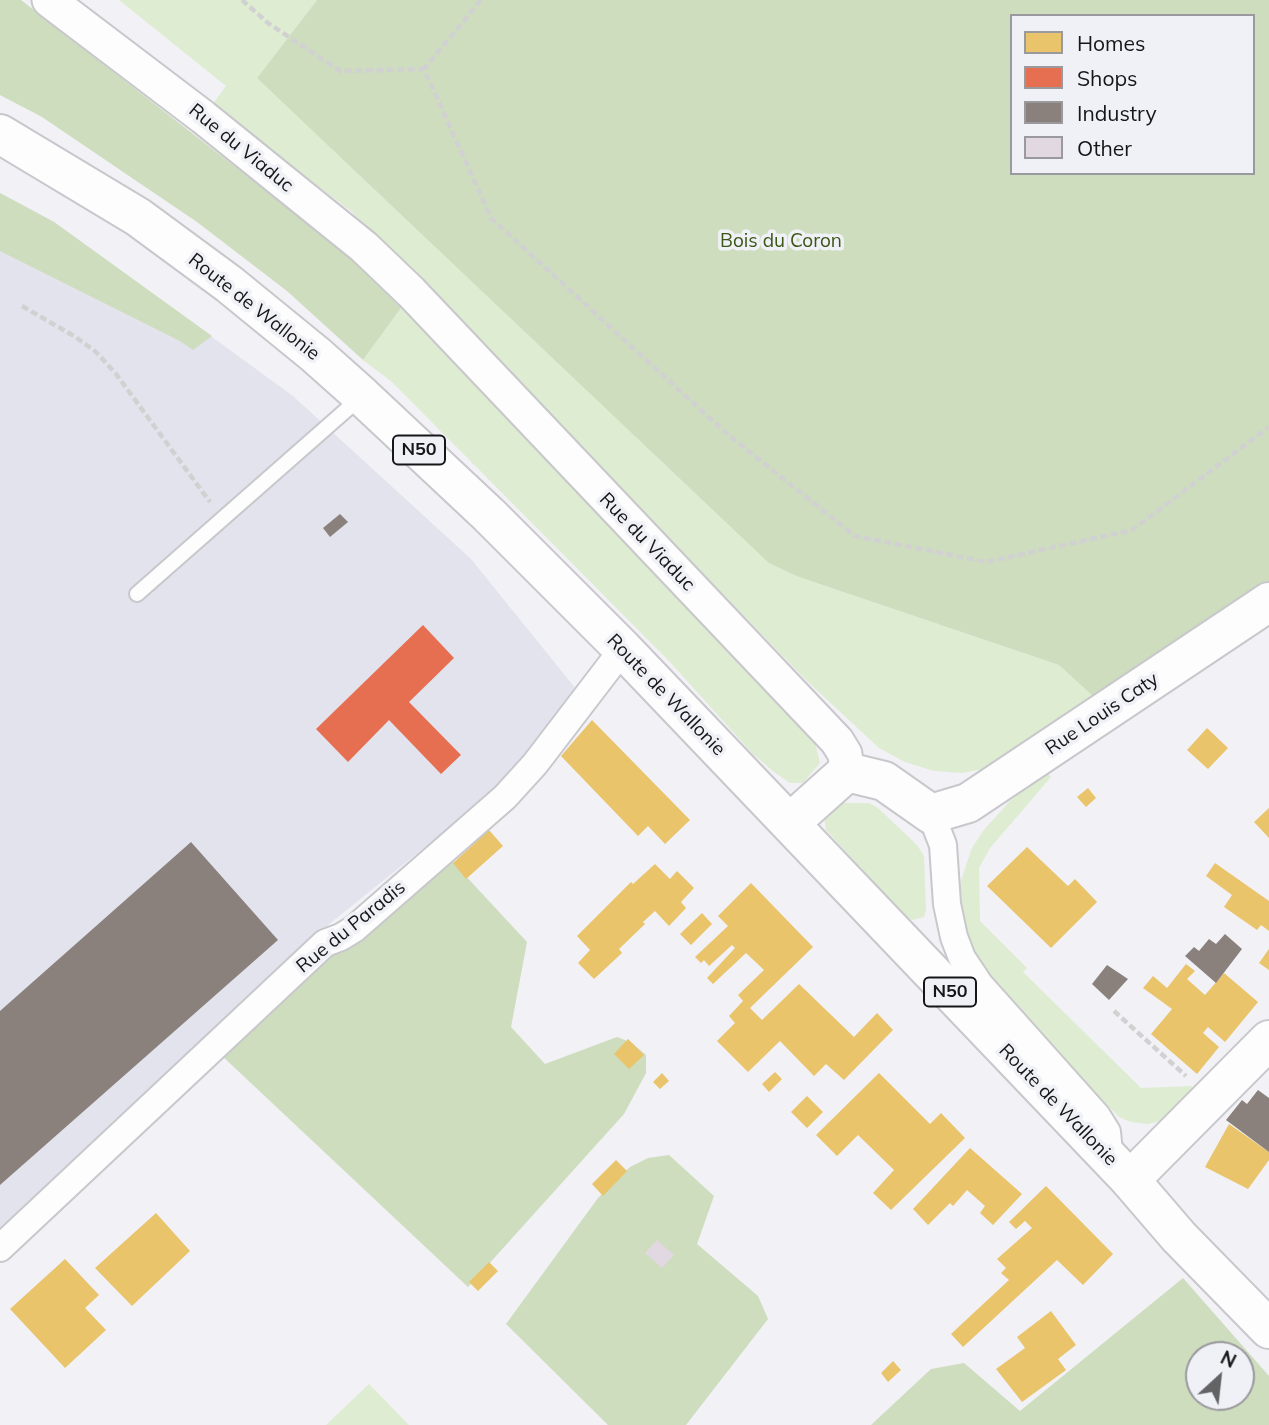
<!DOCTYPE html>
<html>
<head>
<meta charset="utf-8">
<style>
  body { margin:0 }
  #map { position:relative; width:1269px; height:1425px; overflow:hidden; background:#f1f1f6; font-family:Mulish,sans-serif }
  canvas { display:block }
  .legend { position:absolute; left:1010px; top:14px; width:245px; height:161px; box-sizing:border-box; background:#f0f0f7; border:2px solid #99999e; margin:0; padding:9px 12px; list-style:none; font-size:21px; color:#161618 }
  .legend li { display:flex; align-items:center; gap:14px; height:35px }
  .legend b { width:35px; border:2px solid #99999e }
  .north { position:absolute; left:1185px; top:1341px; width:70px; height:70px; box-sizing:border-box; background:#f0f0f7; border:2px solid #99999e; border-radius:50%; rotate:27deg; font-size:19px; font-weight:700; line-height:28px; text-align:center; color:#161618 }
  .north::after { content:''; display:block; margin:auto; width:24px; height:32px; background:#636366; clip-path:polygon(50% 0,100% 100%,50% 72%,0 100%) }
</style>
</head>
<body>
<div id="map">
<canvas width="1269" height="1425"></canvas>
<ul class="legend">
<li><b style="height:19px;background:#e9c46a"></b>Homes</li>
<li><b style="height:19px;background:#e76f51"></b>Shops</li>
<li><b style="height:19px;background:#8a817c"></b>Industry</li>
<li><b style="height:19px;background:#e1d8e2"></b>Other</li>
</ul>
<div class="north">N</div>
</div>
<script>
const context = document.querySelector('canvas').getContext('2d');
context.lineJoin = 'round';
function fill(path, color) {
  context.fillStyle = color;
  context.fill(path, 'evenodd');
}
function poly(rows) {
  const path = new Path2D();
  for (const r of rows) {
    path.moveTo(r[0], r[1]);
    for (let i = 2; i < r.length; i += 2) path.lineTo(r[i], r[i + 1]);
  }
  return path;
}
function strokePath(path, color, width, dash) {
  context.strokeStyle = color;
  context.lineWidth = width;
  context.lineCap = dash ? 'butt' : 'round';
  context.setLineDash(dash || []);
  context.stroke(path);
}
function drawText(font, color, halo, rows, align = 'center') {
  context.font = font + ' Mulish,sans-serif';
  context.lineWidth = 7;
  context.setLineDash([]);
  context.textBaseline = 'middle';
  context.strokeStyle = halo;
  context.fillStyle = color;
  for (const [text, x, y, turn = 0] of rows) {
    context.save();
    context.translate(x, y);
    context.rotate((+turn || 0) * Math.PI / 180);
    context.textAlign = isNaN(turn) ? turn : align;
    if (halo) context.strokeText(text, 0, 0);
    context.fillText(text, 0, 0);
    context.restore();
  }
}
const built = poly([
  [0,193,54,222,293,396,471,559,576,689,527,756,491,794,328,925,341,937,0,1238]
]);
const green = poly([
  [119,0,317,0,257,78,799,577,1059,665,1096,699,994,767,962,773,934,771,905,762,879,748,807,681,351,211,211,106,226,86],
  [401,308,814,738,820,763,803,783,790,783,774,772,752,753,669,661,392,382,363,360],
  [1046,771,1051,777,990,848,979,868,980,921,1027,968,1023,972,1141,1088,1191,1086,1198,1090,1164,1120,1148,1124,1131,1122,1119,1117,987,982,963,937,959,886,972,848,983,831,1010,801],
  [834,803,869,803,878,808,917,845,924,856,926,910,924,917,912,920,904,915,826,830,824,817],
  [369,1384,409,1425,326,1425]
]);
const forest = poly([
  [0,0,21,0,342,250,401,308,363,360,287,291,197,222,42,117,0,95],
  [317,0,1269,0,1269,591,1096,699,1059,665,799,577,769,563,257,78],
  [1012,16,1253,16,1253,173,1012,173],
  [0,193,54,222,212,336,193,350,180,341,0,251],
  [449,858,527,942,511,1027,545,1064,617,1037,632,1043,646,1055,646,1073,624,1114,468,1287,220,1054,328,950],
  [669,1155,714,1196,697,1244,758,1296,768,1319,686,1425,608,1425,506,1324,598,1198,630,1167,648,1158],
  [1183,1278,1269,1376,1269,1425,871,1425,931,1369,964,1363,1020,1411],
  [1199,1355,1241,1355,1241,1397,1199,1397]
]);
const homes = poly([
  [592,720,690,820,665,844,648,826,638,836,561,756],
  [1207,728,1228,748,1208,769,1187,750],
  [1088,788,1096,798,1086,807,1077,797],
  [1269,808,1269,838,1254,822],
  [489,830,503,846,466,879,453,863],
  [1027,847,1068,886,1075,879,1097,902,1051,948,987,886],
  [1215,863,1269,901,1269,931,1261,925,1257,930,1224,907,1232,895,1206,876],
  [655,864,670,879,677,871,694,888,681,902,686,908,669,926,655,911,643,922,645,924,619,949,622,953,594,979,578,963,590,950,577,936,631,882,633,884],
  [751,883,813,947,750,1008,762,1020,799,984,854,1037,877,1013,893,1030,844,1080,826,1064,814,1076,780,1041,748,1072,717,1041,735,1023,729,1016,743,1001,738,995,764,970,746,953,713,984,707,978,735,948,732,945,709,966,704,960,701,963,695,957,728,926,718,916],
  [702,913,712,924,691,945,680,934],
  [1269,949,1269,970,1259,963],
  [1186,964,1195,971,1187,979,1205,995,1224,973,1258,1002,1225,1042,1208,1027,1203,1033,1219,1047,1197,1074,1151,1034,1172,1009,1143,988,1153,976,1167,988],
  [628,1039,644,1055,629,1069,614,1054],
  [775,1072,782,1079,769,1092,762,1084],
  [662,1073,669,1081,660,1089,653,1082],
  [879,1073,930,1124,941,1113,965,1138,891,1210,873,1193,894,1170,858,1135,837,1156,816,1135],
  [807,1096,823,1112,807,1128,791,1112],
  [1229,1124,1269,1152,1269,1160,1248,1189,1205,1167],
  [970,1148,1022,1194,993,1225,980,1213,985,1206,967,1190,953,1206,950,1203,928,1225,913,1209],
  [616,1160,627,1171,603,1196,592,1184],
  [1046,1186,1113,1254,1083,1285,1057,1260,963,1347,951,1334,1009,1280,1001,1273,1006,1268,997,1259,1032,1228,1025,1221,1016,1229,1009,1222],
  [156,1213,190,1251,132,1306,95,1268],
  [65,1259,99,1295,85,1308,106,1330,65,1368,10,1309],
  [489,1262,498,1271,478,1291,469,1282],
  [1051,1311,1076,1345,1058,1359,1066,1370,1022,1402,996,1369,1025,1348,1017,1337],
  [893,1361,901,1370,888,1382,881,1373]
]);
const shops = poly([
  [423,625,454,658,409,702,461,755,441,774,389,720,348,762,316,729]
]);
const industry = poly([
  [340,514,348,522,330,537,323,528],
  [191,842,278,940,0,1185,0,1011],
  [1225,934,1242,949,1216,983,1185,956,1194,947,1199,951,1209,939,1216,944],
  [1107,965,1128,979,1109,1000,1092,984],
  [1258,1090,1269,1098,1269,1152,1226,1120,1242,1100,1247,1104]
]);
const building = poly([
  [657,1240,674,1255,662,1268,645,1253]
]);
const path = poly([
  [242,0,268,23,340,71,424,69],
  [481,0,424,69,491,218,726,433,855,536,986,562,1132,530,1269,427],
  [22,306,74,336,96,352,116,374,210,502],
  [1114,1011,1186,1076]
]);
const service = poly([
  [137,594,361,397]
]);
const minor = poly([
  [931,814,943,845,947,904,954,937,962,958,980,985,1097,1116,1107,1132,1109,1152],
  [0,1248,325,943,341,937,354,929,505,797,535,764,623,649]
]);
const tertiary = poly([
  [49,0,203,117,364,247,411,292,837,741,845,754,847,772]
]);
const secondary = poly([
  [790,823,847,772,884,781,931,814,968,803,1269,602],
  [1130,1180,1269,1040]
]);
const primary = poly([
  [0,134,138,217,229,284,316,355,362,396,489,515,623,649,1130,1180,1179,1237,1269,1329]
]);
const shields = [
  [419,450,52],
  [950,992,52]
];
const shieldNames = [
  ["N50",419,450],
  ["N50",950,992]
];
const streetNames = [
  ["Rue du Viaduc",241,148,39],
  ["Route de Wallonie",254,307,38],
  ["Rue du Viaduc",647,542,46],
  ["Route de Wallonie",666,695,46],
  ["Rue Louis Caty",1102,714,-34],
  ["Rue du Paradis",351,927,-39],
  ["Route de Wallonie",1058,1105,46]
];
const parkNames = [
  ["Bois du Coron",781,241]
];
fill(built, '#e2e3ed');
fill(green, '#deecd2');
fill(forest, '#cdddbe');
fill(homes, '#e9c46a');
fill(shops, '#e76f51');
fill(industry, '#8a817c');
fill(building, '#e1d8e2');
strokePath(service, '#c8c8cc', 18);
strokePath(minor, '#c8c8cc', 30);
strokePath(tertiary, '#c8c8cc', 37);
strokePath(secondary, '#c8c8cc', 42);
strokePath(primary, '#c8c8cc', 42);
strokePath(path, '#d1d1d2', 4.5, [7, 3.5]);
strokePath(service, '#fdfdfe', 14);
strokePath(minor, '#fdfdfe', 26);
strokePath(tertiary, '#fdfdfe', 33);
strokePath(secondary, '#fdfdfe', 38);
strokePath(primary, '#fdfdfe', 38);
for (const [x, y, w] of shields) {
  const box = new Path2D();
  box.roundRect(x - w / 2, y - 14.5, w, 29, 5);
  context.fillStyle = '#f0f0f7';
  context.fill(box);
  strokePath(box, '#161618', 2);
}
drawText('bold 18px', '#161618', null, shieldNames);
drawText('19px', '#161618', '#f0f0f7', streetNames);
drawText('19px', '#3c5617', '#f0f0f7', parkNames);
</script>
</body>
</html>
